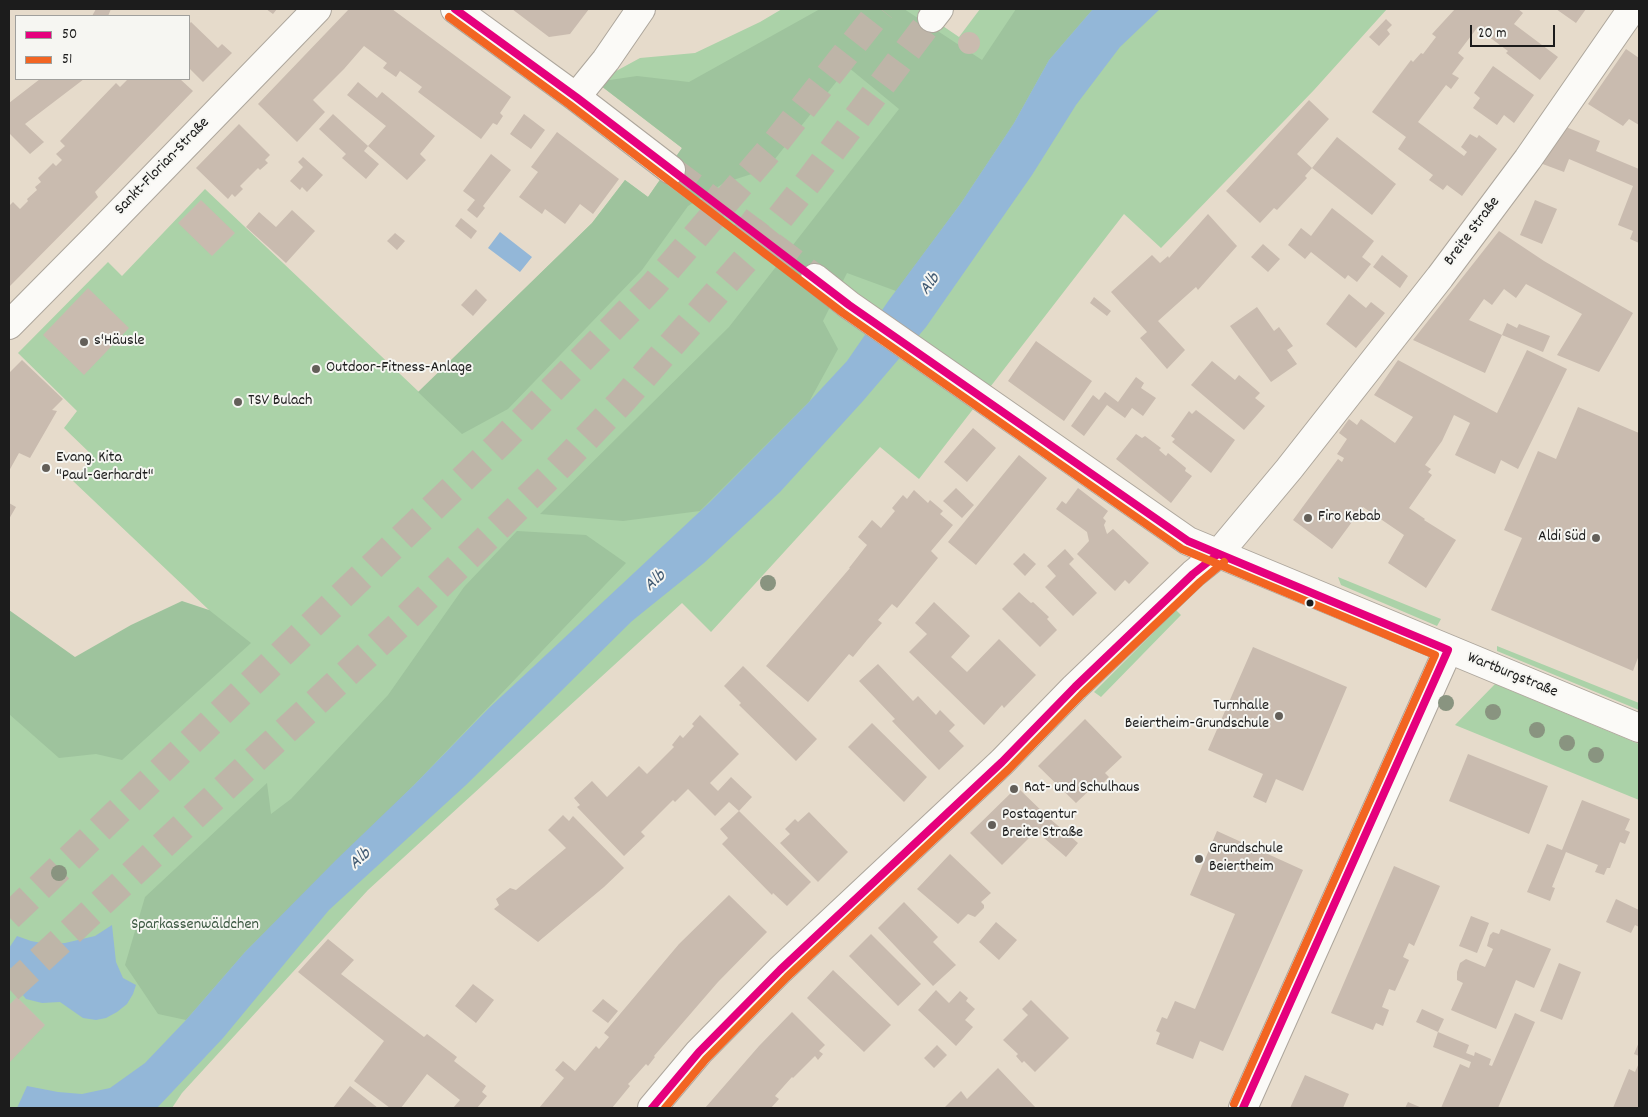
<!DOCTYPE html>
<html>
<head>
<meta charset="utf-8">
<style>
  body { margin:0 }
  #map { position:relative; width:1648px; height:1117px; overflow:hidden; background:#e6dbcb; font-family:Dekko,sans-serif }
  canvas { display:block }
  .frame { position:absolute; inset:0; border:10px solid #1c1c1c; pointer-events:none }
  .legend { position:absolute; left:15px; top:15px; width:175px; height:65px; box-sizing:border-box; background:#f6f6f2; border:1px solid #9f9f9c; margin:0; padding:6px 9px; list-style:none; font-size:15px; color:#1c1c1c }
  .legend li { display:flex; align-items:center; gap:10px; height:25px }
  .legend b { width:25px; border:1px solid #9f9f9c }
  .scale { position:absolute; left:1470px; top:25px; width:85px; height:22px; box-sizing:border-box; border:2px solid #1c1c1c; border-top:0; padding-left:6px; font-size:15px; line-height:18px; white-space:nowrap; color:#1c1c1c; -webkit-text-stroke:4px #f6f6f2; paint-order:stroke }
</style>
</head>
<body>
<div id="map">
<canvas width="1648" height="1117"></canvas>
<div class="frame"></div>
<ul class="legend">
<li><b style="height:6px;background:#e5007d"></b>50</li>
<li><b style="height:6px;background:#f26522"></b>51</li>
</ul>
<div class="scale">20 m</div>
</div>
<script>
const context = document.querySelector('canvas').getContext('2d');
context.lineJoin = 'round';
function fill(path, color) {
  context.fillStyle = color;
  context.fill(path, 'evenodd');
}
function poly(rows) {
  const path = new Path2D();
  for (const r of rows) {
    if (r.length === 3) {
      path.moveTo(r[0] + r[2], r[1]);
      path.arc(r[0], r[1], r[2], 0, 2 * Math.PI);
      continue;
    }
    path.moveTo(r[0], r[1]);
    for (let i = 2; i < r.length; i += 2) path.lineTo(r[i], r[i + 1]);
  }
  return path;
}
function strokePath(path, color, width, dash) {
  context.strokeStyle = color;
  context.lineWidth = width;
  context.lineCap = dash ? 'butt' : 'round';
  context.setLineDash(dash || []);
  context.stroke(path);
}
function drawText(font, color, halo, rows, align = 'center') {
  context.font = font + ' Dekko,sans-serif';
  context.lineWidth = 4;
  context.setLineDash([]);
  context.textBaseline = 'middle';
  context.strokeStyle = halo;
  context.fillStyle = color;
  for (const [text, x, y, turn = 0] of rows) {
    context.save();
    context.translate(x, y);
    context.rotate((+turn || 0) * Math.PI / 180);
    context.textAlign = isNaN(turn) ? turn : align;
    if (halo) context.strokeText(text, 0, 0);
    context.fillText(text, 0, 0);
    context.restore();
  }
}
const green = poly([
  [782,9,918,9,959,37,980,9,1387,9,1314,90,1161,248,1124,214,919,479,880,447,711,632,682,603,368,890,182,1093,172,1108,9,1108,9,634,103,720,209,610,73,481,93,456,64,428,77,411,18,353,108,262,122,276,205,189,419,392,592,223,625,180,648,197,682,148,596,82,640,58,695,53,760,22],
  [1338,577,1441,619,1437,626,1341,585],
  [1176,610,1181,615,1101,697,1094,692],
  [1497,646,1639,703,1639,710,1497,651],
  [1495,684,1639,744,1639,800,1455,725]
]);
const forest = poly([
  [820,9,904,9,982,60,1016,9,1093,9,1049,60,1014,123,961,203,896,291,847,273,823,321,838,349,809,402,700,511,623,521,540,514,729,327,899,109,848,67,767,169,724,183,688,206,642,270,508,409,462,434,418,392,592,223,625,180,648,197,682,148,596,82,637,76,689,82],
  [517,531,586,535,626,563,414,785,245,952,186,1020,158,1014,125,965,145,897,267,783,271,814,291,799,388,695,464,587],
  [182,601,209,610,251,643,122,760,96,754,59,758,9,714,9,610,75,657,131,625]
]);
const water = poly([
  [1093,9,1160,9,1120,47,1076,105,1032,175,926,327,863,401,780,492,704,563,632,621,466,785,329,910,223,1038,157,1108,17,1108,27,1086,58,1092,82,1094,110,1088,145,1063,186,1020,245,952,336,860,414,785,489,708,709,503,809,402,847,361,889,300,961,203,1014,123,1049,60],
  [500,232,532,257,520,272,488,248],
  [112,925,116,962,123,978,136,985,133,994,127,1004,117,1012,106,1018,96,1020,83,1018,60,1002,42,1003,26,999,18,989,9,964,9,948,17,936,31,941,47,944,65,943,95,936]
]);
const building = poly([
  [96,9,111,9,108,16,92,16],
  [266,9,277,9,273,14],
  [349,9,392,9,511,97,500,113,503,116,497,125,493,123,481,139,418,92,422,87,400,71,396,77,383,68,387,63,364,46,344,69,313,100,325,112,297,142,258,104],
  [512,9,589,9,570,34,549,37],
  [1455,9,1518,9,1523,13,1514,24,1558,57,1540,80,1506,53,1508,51,1477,28,1458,53,1464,58,1452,74,1459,78,1451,89,1446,85,1418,122,1464,156,1467,152,1461,147,1470,134,1477,138,1479,135,1497,149,1462,196,1447,185,1443,190,1429,180,1433,175,1398,149,1406,137,1372,112,1411,60,1413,62,1421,53,1423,54,1436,37,1432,34],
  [1556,9,1586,9,1576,23],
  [1386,19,1392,25,1387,30,1390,34,1379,46,1369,37],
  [191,22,218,48,222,44,232,53,203,82,189,68,189,24],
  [969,43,11],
  [1626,49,1639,58,1639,125,1629,119,1623,126,1588,104],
  [1493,66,1534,95,1514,123,1504,115,1497,125,1473,108,1480,98,1474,93],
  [40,79,84,79,25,124,44,142,30,154,9,133,9,103],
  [126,79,180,79,193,91,95,192,98,197,9,287,9,206,13,202,20,209,28,201,27,199,37,190,35,187,41,182,38,178,53,163,56,166,62,160,56,154,65,146,60,141,116,83,120,87,127,80],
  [358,82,377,98,382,92,435,136,420,154,426,160,407,180,368,146,386,126,347,95],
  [1309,100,1329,119,1297,154,1312,168,1337,137,1396,184,1372,215,1312,168,1305,176,1307,178,1277,210,1274,208,1260,223,1226,191],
  [333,114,368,146,364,151,379,164,366,179,342,158,346,154,319,129],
  [524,114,545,130,531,149,510,134],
  [239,124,270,155,265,160,268,163,260,170,258,168,240,186,243,189,235,197,232,194,228,199,196,168],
  [1566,127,1600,141,1596,151,1639,169,1639,243,1630,239,1633,231,1618,225,1633,186,1569,159,1564,172,1540,163],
  [557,132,619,179,593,214,580,204,565,224,545,209,542,214,519,197,538,172,531,167],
  [491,154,511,170,483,206,485,208,477,218,467,210,475,200,463,191],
  [303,157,323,175,307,192,302,187,300,190,290,181,303,167,298,162],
  [201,200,235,233,212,256,178,223],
  [1535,200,1557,209,1542,244,1520,235],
  [1332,208,1374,241,1362,257,1371,264,1357,282,1348,275,1345,279,1311,252,1305,259,1288,245,1301,228,1311,236],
  [292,210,315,231,286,263,246,227,259,212,276,227],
  [1208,214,1237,246,1198,290,1196,287,1158,321,1185,350,1167,369,1140,338,1147,332,1111,292,1152,255,1160,263,1168,256,1169,258],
  [461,218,477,231,471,239,455,226],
  [1499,231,1544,261,1633,313,1599,372,1557,355,1582,314,1526,284,1516,298,1504,289,1492,305,1484,299,1469,320,1502,335,1485,373,1413,340],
  [395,233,405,241,397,250,387,241],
  [1263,244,1280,259,1268,272,1251,257],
  [1382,255,1408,276,1400,288,1373,267],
  [88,288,129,328,84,375,43,335],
  [476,289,487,300,473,316,461,305],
  [1349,294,1366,308,1371,302,1385,313,1356,348,1326,324],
  [1094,297,1111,311,1107,316,1090,303],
  [1257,307,1274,331,1279,327,1293,346,1287,350,1297,364,1271,382,1230,326],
  [1507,323,1517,328,1519,324,1550,336,1543,352,1502,335],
  [1036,341,1092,381,1064,421,1008,381],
  [1527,350,1567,369,1518,469,1501,460,1495,474,1455,455,1470,423,1454,415,1442,441,1425,465,1431,469,1428,472,1432,475,1409,508,1425,519,1424,520,1456,540,1426,588,1388,563,1404,535,1363,507,1332,549,1293,520,1338,459,1342,462,1344,458,1337,454,1347,439,1339,433,1349,419,1357,425,1361,419,1395,443,1413,417,1374,395,1398,360,1497,413],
  [22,360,63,399,52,410,57,411,30,458,19,453,9,471,9,373],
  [1212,361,1235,380,1239,375,1260,393,1255,398,1265,406,1244,430,1191,385],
  [1136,377,1144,383,1141,388,1156,398,1143,416,1132,408,1125,418,1107,405,1084,436,1071,426,1093,395,1099,400,1105,392,1118,402],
  [1578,407,1639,433,1639,655,1633,671,1491,610,1522,538,1504,530,1538,451,1556,459],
  [1196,410,1235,440,1211,473,1172,442,1175,439,1171,436,1189,411,1192,414],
  [973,428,996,448,967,482,944,462],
  [1136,434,1142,438,1145,436,1161,448,1159,450,1166,456,1168,453,1186,468,1185,471,1192,476,1171,503,1116,459],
  [1019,455,1047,478,976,565,948,542],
  [956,488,974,505,962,518,943,501],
  [1078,488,1108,511,1103,518,1106,521,1104,525,1107,534,1113,529,1149,563,1129,584,1125,580,1115,591,1077,554,1089,541,1087,532,1056,509,1062,501,1066,504],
  [914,490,928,503,930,500,943,511,940,514,953,525,931,551,938,558,897,608,892,604,878,620,882,623,867,640,853,657,849,654,808,702,766,666,850,568,849,568,867,545,858,537,872,520,881,528,895,511,892,508,903,495,907,499],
  [9,503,16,507,9,519],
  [1065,549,1074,559,1069,564,1097,593,1073,616,1045,587,1056,576,1047,566],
  [1024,553,1036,564,1025,576,1013,564],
  [1019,592,1031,603,1033,602,1049,617,1047,619,1057,630,1040,647,1002,609],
  [934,602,970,636,951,657,967,672,999,639,1036,675,1004,708,1002,705,984,725,909,652,927,634,915,623],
  [1253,647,1347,687,1303,791,1276,779,1266,803,1253,797,1263,774,1208,750],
  [878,664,913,701,918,696,936,715,940,710,955,725,949,731,964,746,939,770,892,721,895,719,859,681],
  [743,666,817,739,796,761,739,705,741,703,724,686],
  [700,715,739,754,710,783,718,791,731,777,752,797,739,811,811,882,787,906,773,893,772,895,722,844,728,838,720,829,739,811,729,802,715,816,688,789,675,802,673,800,641,832,645,836,624,856,577,807,580,805,574,798,592,781,607,797,639,766,647,774,674,747,672,745,680,735,683,738,694,726,692,724],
  [1085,719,1122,757,1105,773,1109,777,1097,789,1094,786,1076,803,1038,766],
  [872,723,927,777,904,802,848,747],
  [1468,754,1548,786,1529,834,1449,801],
  [1017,787,1049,818,1078,843,1066,857,1036,831,1002,865,970,833],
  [1582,800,1630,819,1625,830,1630,832,1625,844,1620,842,1610,868,1607,868,1604,875,1595,872,1598,865,1566,852,1552,887,1555,888,1550,901,1527,892,1547,844,1562,850],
  [809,812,848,852,818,882,780,843,790,834,785,829,795,819,798,822],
  [563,815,569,821,573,816,624,868,604,887,538,942,494,909,499,905,496,899,510,888,516,890,566,848,548,830],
  [1217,831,1303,870,1223,1051,1200,1041,1193,1059,1156,1044,1160,1033,1156,1031,1162,1017,1167,1019,1175,1001,1195,1009,1235,914,1190,895],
  [950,854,991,893,981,902,984,905,984,908,975,917,968,914,958,924,917,889],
  [1394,866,1440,886,1414,946,1409,943,1403,957,1409,960,1395,991,1389,989,1382,1007,1389,1010,1383,1026,1376,1023,1373,1030,1331,1013],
  [729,895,767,932,718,982,654,1056,655,1057,648,1066,646,1064,630,1082,628,1084,630,1086,612,1108,539,1108,564,1078,555,1070,563,1061,575,1071,596,1046,599,1049,609,1037,604,1033,679,944],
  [1616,899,1639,910,1639,927,1635,925,1631,933,1606,922],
  [904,902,938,937,933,942,956,965,933,986,878,928],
  [1471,916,1489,923,1477,953,1459,946],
  [996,922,1017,940,999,960,979,942],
  [1501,929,1551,949,1534,988,1516,980,1496,1029,1451,1010,1463,983,1457,980,1457,972,1460,963,1466,959,1485,967,1493,949,1487,946,1490,935,1493,932,1499,934],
  [871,934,921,984,898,1006,849,956],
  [328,939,354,960,341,974,424,1037,427,1034,457,1057,454,1061,486,1086,482,1092,487,1096,477,1108,453,1108,460,1100,427,1074,401,1108,390,1108,354,1081,384,1041,298,972],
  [1559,963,1581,972,1562,1020,1540,1011],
  [833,970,891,1025,864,1052,807,998],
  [473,984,494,1000,476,1023,455,1006],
  [936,990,949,1003,960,991,968,998,966,1001,975,1009,965,1020,973,1027,956,1046,918,1010],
  [17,997,45,1025,9,1063,9,1005],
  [603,999,618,1011,608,1023,592,1011],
  [1031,1000,1069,1038,1035,1072,1024,1061,1022,1063,1016,1056,1018,1054,1003,1040,1028,1015,1022,1009],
  [1422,1009,1444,1019,1438,1032,1416,1022],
  [792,1012,825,1045,819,1051,823,1054,818,1060,815,1056,793,1078,792,1077,775,1096,779,1099,771,1108,705,1108,759,1046],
  [1515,1013,1535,1022,1498,1108,1441,1108,1460,1064,1469,1068,1471,1062,1433,1047,1438,1032,1469,1045,1466,1053,1474,1056,1475,1052,1491,1059,1489,1065,1492,1066],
  [1639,1042,1639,1056,1634,1054],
  [937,1045,947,1055,934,1068,924,1058],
  [1639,1063,1639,1108,1613,1108,1629,1069,1635,1072],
  [998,1068,1036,1108,944,1108,961,1091,967,1099],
  [1305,1075,1349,1094,1343,1108,1290,1108],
  [350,1086,378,1108,333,1108],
  [1408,1102,1422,1108,1405,1108]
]);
const minorTunnel = poly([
  [671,170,815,278]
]);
const highwayTunnel = poly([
  [9,917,499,444,653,286,774,145,881,9],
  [9,989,399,625,552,474,624,399,755,249,810,180,932,18]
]);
const minor = poly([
  [455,9,576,97,671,170],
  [576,97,606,60,641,9],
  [815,278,849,305,1188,541,1639,728],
  [9,325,95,238,317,9],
  [652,1108,699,1052,780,970,1002,762,1075,687,1193,574,1218,554,1289,469,1440,277,1528,159,1632,9],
  [1243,1108,1448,650]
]);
const highway = poly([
  [932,18,939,9]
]);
const bus1 = poly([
  [455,9,576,97,849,305,1188,541,1448,650,1243,1108],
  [652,1108,699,1052,780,970,1002,762,1075,687,1193,574,1218,554]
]);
const bus2 = poly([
  [449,17,570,105,843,313,1182,549,1435,655,1234,1104],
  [665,1108,706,1059,787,977,1009,769,1082,694,1200,582,1224,562]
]);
const trees = [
  [768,583],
  [1446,703],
  [1493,712],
  [1537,730],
  [1567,743],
  [1596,755],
  [59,873]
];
const markers = [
  [84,342,5,"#635f59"],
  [316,369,5,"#635f59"],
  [238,402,5,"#635f59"],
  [46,468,5,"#635f59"],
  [1308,518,5,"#635f59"],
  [1596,538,5,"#635f59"],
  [1310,603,4.5,"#1c1c1c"],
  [1279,716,5,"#635f59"],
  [1014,789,5,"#635f59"],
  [992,825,5,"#635f59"],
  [1199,859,5,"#635f59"]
];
const streetNames = [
  ["Sankt-Florian-Straße",163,167,-46],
  ["Breite Straße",1473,232,-53],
  ["Wartburgstraße",1512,676,22]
];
const poiNames = [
  ["s'Häusle",94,342],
  ["Outdoor-Fitness-Anlage",326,369],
  ["TSV Bulach",248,402],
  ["Evang. Kita",56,459],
  ["\"Paul-Gerhardt\"",56,477],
  ["Firo Kebab",1318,518],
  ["Aldi Süd",1586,538,"right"],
  ["Turnhalle",1269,707,"right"],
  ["Beiertheim-Grundschule",1269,725,"right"],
  ["Rat- und Schulhaus",1024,789],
  ["Postagentur",1002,816],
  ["Breite Straße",1002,834],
  ["Grundschule",1209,850],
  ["Beiertheim",1209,868]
];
const parkNames = [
  ["Sparkassenwäldchen",195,926]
];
const waterNames = [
  ["Alb",931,285,-53],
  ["Alb",656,582,-42],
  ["Alb",361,860,-42]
];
fill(green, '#abd2a8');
fill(forest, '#9ec39d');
fill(water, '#93b7d8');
fill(building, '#c9bbaf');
strokePath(minorTunnel, '#beb5a8', 28, [28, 14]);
strokePath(highwayTunnel, '#beb5a8', 28, [28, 14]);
strokePath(minor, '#ada69c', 30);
strokePath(highway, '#ada69c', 30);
strokePath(minor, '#fbfaf7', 28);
strokePath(highway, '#fbfaf7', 28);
strokePath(bus1, '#e5007d', 8);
strokePath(bus2, '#f26522', 8);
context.fillStyle = '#899480';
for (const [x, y] of trees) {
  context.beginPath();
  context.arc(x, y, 8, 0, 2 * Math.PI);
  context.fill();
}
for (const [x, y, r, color] of markers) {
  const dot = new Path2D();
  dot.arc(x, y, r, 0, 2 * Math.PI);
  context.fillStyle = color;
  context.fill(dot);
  strokePath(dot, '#f6f6f2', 2);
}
drawText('16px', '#1c1c1c', '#f6f6f2', streetNames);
drawText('16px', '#1c1c1c', '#f6f6f2', poiNames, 'left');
drawText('16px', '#3d5943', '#f6f6f2', parkNames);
drawText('italic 18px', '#425b73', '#f6f6f2', waterNames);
</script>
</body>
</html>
